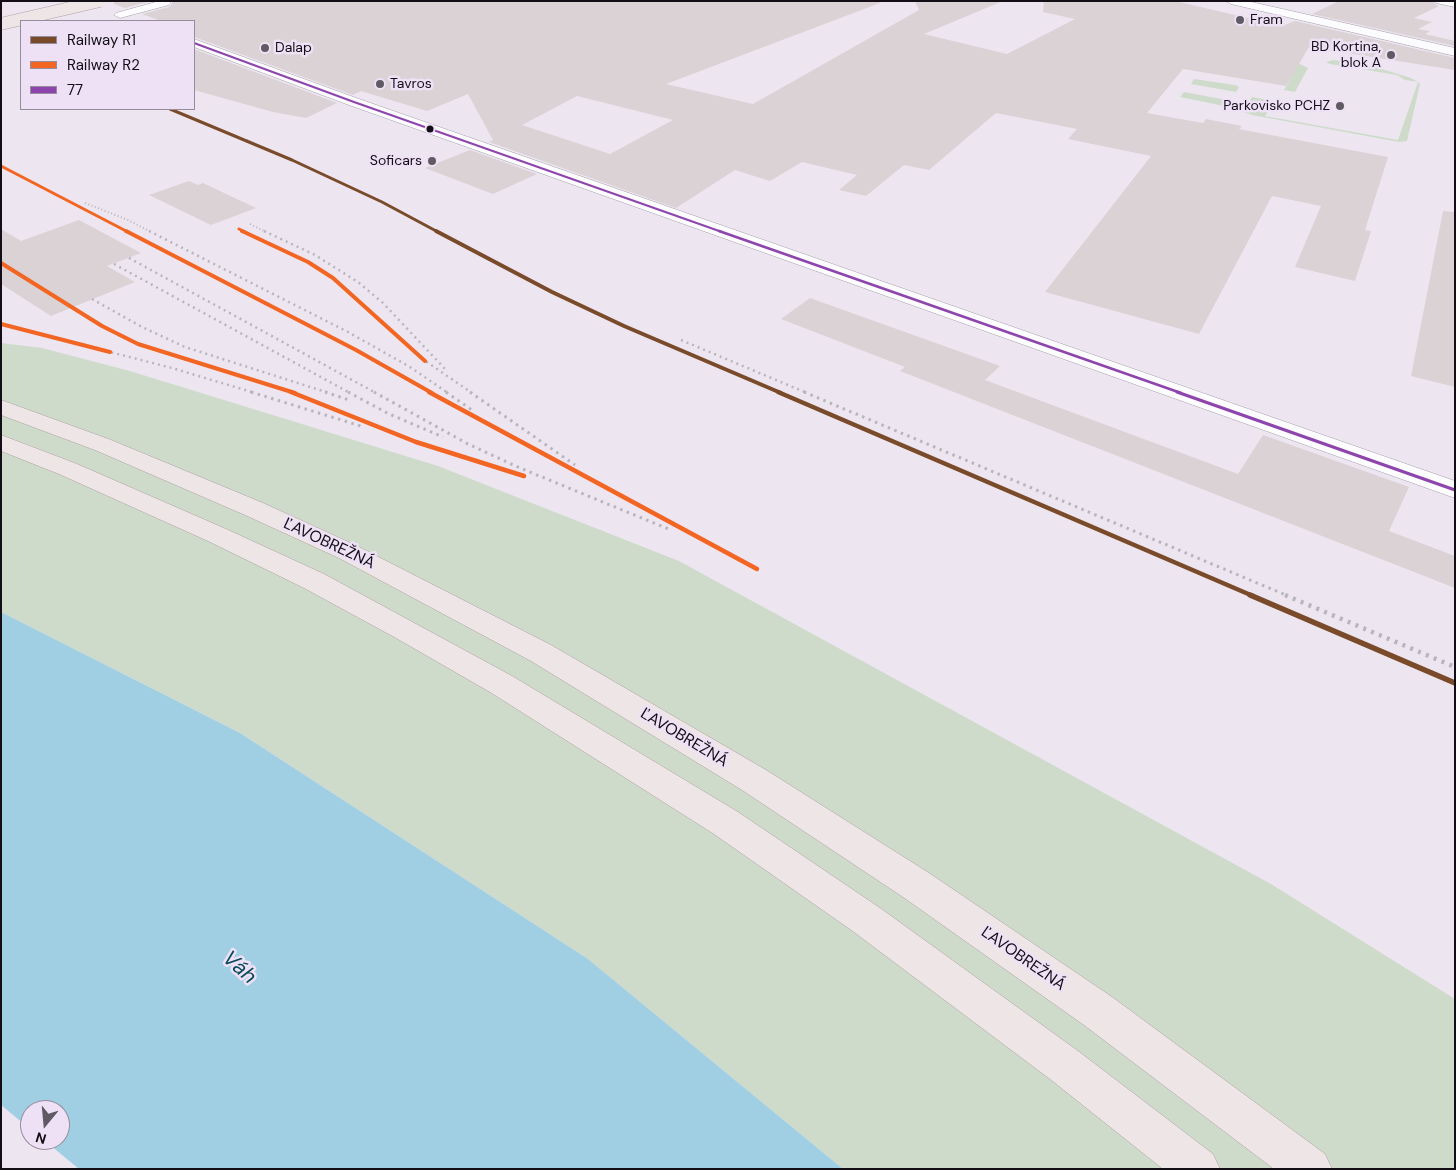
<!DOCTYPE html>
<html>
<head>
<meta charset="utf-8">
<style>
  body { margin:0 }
  #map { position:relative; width:1456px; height:1170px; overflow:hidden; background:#ede6f1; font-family:"DM Sans",sans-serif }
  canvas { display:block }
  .frame { position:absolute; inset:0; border:2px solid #130e16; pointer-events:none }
  .legend { position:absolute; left:20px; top:20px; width:175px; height:90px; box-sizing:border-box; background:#eee1f6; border:1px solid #968d9c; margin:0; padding:6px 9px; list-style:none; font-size:15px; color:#130e16 }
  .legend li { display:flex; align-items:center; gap:10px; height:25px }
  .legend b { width:25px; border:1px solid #968d9c }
  .north { position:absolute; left:20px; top:1100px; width:50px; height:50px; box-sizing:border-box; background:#eee1f6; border:1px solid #968d9c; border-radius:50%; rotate:197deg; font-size:14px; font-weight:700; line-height:20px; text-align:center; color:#130e16 }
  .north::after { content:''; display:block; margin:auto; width:18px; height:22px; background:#5f5a63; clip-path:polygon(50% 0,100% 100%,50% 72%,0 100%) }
</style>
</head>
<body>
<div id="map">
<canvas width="1456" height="1170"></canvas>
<div class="frame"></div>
<ul class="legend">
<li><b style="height:6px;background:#7a4b2a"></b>Railway R1</li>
<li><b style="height:6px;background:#f26522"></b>Railway R2</li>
<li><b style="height:6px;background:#8e44ad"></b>77</li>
</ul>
<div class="north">N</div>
</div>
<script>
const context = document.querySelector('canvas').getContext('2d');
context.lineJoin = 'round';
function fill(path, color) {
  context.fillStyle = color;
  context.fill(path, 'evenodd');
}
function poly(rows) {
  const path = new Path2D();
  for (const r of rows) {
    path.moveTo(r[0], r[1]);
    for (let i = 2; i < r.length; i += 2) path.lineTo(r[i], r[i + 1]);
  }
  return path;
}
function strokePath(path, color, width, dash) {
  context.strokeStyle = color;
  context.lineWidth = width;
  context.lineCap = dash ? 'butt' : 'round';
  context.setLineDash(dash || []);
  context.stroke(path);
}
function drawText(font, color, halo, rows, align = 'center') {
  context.font = font + ' "DM Sans",sans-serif';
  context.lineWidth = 5;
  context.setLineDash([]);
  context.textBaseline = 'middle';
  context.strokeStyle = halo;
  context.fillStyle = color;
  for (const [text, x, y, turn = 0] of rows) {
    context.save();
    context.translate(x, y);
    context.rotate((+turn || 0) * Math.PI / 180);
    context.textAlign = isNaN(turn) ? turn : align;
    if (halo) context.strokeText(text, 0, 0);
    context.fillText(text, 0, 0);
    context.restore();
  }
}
const green = poly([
  [1290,59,1308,68,1295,92,1284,90,1292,76],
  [1333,60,1372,66,1411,78,1418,82,1420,84,1407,141,1399,142,1252,115,1243,112,1252,97,1274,101,1265,116,1398,140,1418,82,1405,80,1397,75,1330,64,1326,62],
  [1194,79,1235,85,1239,87,1236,92,1191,84],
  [1184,92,1227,100,1237,105,1229,107,1185,98,1180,97],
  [1,343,42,348,130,371,438,466,679,561,1271,884,1455,999,1455,1169,843,1169,588,959,240,733,1,612]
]);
const water = poly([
  [1,612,240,733,588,959,843,1169,79,1169,44,1140,60,1140,60,1110,30,1110,30,1129,1,1105]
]);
const building = poly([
  [114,1,151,1,125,8,114,4],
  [172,1,880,1,880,3,666,84,753,104,919,10,915,1,1003,1,924,34,1007,54,1075,19,1043,12,1044,1,1175,1,1282,26,1295,21,1455,58,1455,70,1309,47,1286,86,1183,69,1147,113,1203,123,1206,119,1242,126,1239,129,1388,157,1365,230,1371,231,1355,281,1295,267,1321,206,1272,196,1199,334,1045,292,1151,156,1068,139,1077,129,996,113,929,170,904,165,866,196,839,190,857,175,802,162,770,181,735,170,676,208,489,142,493,140,468,94,427,111,361,91,353,95,194,37,194,21,161,21,142,14,169,7,172,4],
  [577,96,673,120,610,154,522,125],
  [1339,1,1433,1,1436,5,1439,6,1414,18,1432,22,1418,29,1430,31,1425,34,1455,41,1455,46,1312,14],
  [194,49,337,103,306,118,273,112,194,90],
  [470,150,537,174,493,194,425,168],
  [189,181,198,185,203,183,256,208,211,225,149,195],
  [1443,211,1455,212,1455,387,1411,376],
  [79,220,141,253,107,266,135,282,51,316,1,284,1,229,21,241],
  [810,298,1000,366,985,380,1238,474,1263,435,1409,487,1389,531,1455,556,1455,588,900,371,905,367,781,319]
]);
const minor = poly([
  [159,1,169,1,171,3,169,5,120,18,114,15,116,13,159,1],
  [1226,1,1247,1,1455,48,1455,56,1231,4,1226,1],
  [1435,1,1455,1,1455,7,1436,3,1435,1],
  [194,39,359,99,1455,481,1455,498,349,105,194,47,194,39]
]);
const major = poly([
  [1,400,111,440,263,503,357,546,551,645,766,770,929,873,1112,997,1325,1154,1332,1169,1274,1169,1084,1025,903,897,742,790,531,661,339,558,245,515,95,450,1,415,1,400],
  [1,435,77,464,226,529,324,574,512,676,738,812,880,908,1078,1051,1213,1154,1220,1169,1163,1169,1050,1079,854,932,714,834,490,692,396,638,304,588,208,541,59,474,1,451,1,435]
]);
const railFar3 = poly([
  [247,140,382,202,438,232],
  [1,166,128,232],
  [85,203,128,220,151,232],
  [250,224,266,232],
  [239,229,245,232]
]);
const railFar2 = poly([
  [126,231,356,350,432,393],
  [149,231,348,332,410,367,448,393],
  [242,231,308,262,333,278,421,358,472,393],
  [264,231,315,255,358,282,383,303,446,370],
  [436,231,552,292,624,326,781,393],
  [129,258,376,393],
  [114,264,350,393],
  [92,299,142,327,185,347,329,393],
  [72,307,118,335,138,344,295,393],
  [1,324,172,368,255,393],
  [681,340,807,393]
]);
const railFar1 = poly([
  [251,392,364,427],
  [291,392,416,442,522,476],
  [325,392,349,400],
  [348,392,389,414,443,437],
  [374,392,468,444,520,468,671,530],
  [429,392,757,569],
  [446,392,472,410],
  [470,392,575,465],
  [778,392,1253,596],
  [804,392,1288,596]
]);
const rail = poly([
  [1250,595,1455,683],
  [1285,595,1455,667]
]);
const majorBridge = poly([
  [1,24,100,1]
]);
const bus1Far2 = poly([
  [194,43,354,102,722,232]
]);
const bus1Far1 = poly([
  [719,231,1181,393]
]);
const bus1 = poly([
  [1177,392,1455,490]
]);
const rail1Far3 = poly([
  [170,109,292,160,382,202,438,232]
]);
const rail1Far2 = poly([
  [436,231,552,292,624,326,781,393]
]);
const rail1Far1 = poly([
  [778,392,1253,596]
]);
const rail1 = poly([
  [1250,595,1455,683]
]);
const rail2Far2 = poly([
  [1,166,128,232],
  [239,229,245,232]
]);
const rail2Far1 = poly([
  [126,231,356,350,432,393],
  [242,231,308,262,333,278,425,361],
  [1,263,102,326,138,344,295,393],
  [1,324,110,352]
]);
const rail2 = poly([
  [291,392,416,442,524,476],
  [429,392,757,569]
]);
const markers = [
  [1240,20,5,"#5f5a63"],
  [265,48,5,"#5f5a63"],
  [1391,55,5,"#5f5a63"],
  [380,84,5,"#5f5a63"],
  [1340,106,5,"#5f5a63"],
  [430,129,4.5,"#130e16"],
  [432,161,5,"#5f5a63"]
];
const farPoinames = [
  ["Fram",1250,20],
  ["BD Kortina,",1381,47,"right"],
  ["blok A",1381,63,"right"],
  ["Dalap",275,48],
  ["Tavros",390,84],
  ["Parkovisko PCHZ",1330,106,"right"],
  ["Soficars",422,161,"right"]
];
const streetNames = [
  ["ĽAVOBREŽNÁ",329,544,25],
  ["ĽAVOBREŽNÁ",684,738,31],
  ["ĽAVOBREŽNÁ",1023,959,35]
];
const nearWaternames = [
  ["Váh",239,968,42]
];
fill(green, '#cedbca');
fill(water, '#a0cfe4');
fill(building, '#dad2d5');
strokePath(minor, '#a49fa8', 1);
strokePath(major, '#b0a0a4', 1);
fill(minor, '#fcfbfd');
fill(major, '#eee5e6');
strokePath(railFar3, '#b8b6ba', 2, [1, 2.5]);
strokePath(railFar2, '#b8b6ba', 2.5, [2, 4]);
strokePath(railFar1, '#b8b6ba', 3, [2.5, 4.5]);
strokePath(rail, '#b8b6ba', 4.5, [3, 5.5]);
strokePath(majorBridge, '#b0a0a4', 13, []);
strokePath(majorBridge, '#eee5e6', 12);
strokePath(bus1Far2, '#8e44ad', 2);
strokePath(bus1Far1, '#8e44ad', 2.5);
strokePath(bus1, '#8e44ad', 3);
strokePath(rail1Far3, '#7a4b2a', 3);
strokePath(rail1Far2, '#7a4b2a', 4);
strokePath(rail1Far1, '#7a4b2a', 4.5);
strokePath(rail1, '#7a4b2a', 5.5);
strokePath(rail2Far2, '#f26522', 3);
strokePath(rail2Far1, '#f26522', 4);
strokePath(rail2, '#f26522', 4.5);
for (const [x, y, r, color] of markers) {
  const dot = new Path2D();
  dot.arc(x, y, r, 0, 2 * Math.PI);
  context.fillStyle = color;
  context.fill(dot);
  strokePath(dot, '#eee1f6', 2);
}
drawText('14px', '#130e16', '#eee1f6', farPoinames, 'left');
drawText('16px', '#130e16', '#eee1f6', streetNames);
drawText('italic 21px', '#09485a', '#eee1f6', nearWaternames);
</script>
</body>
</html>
